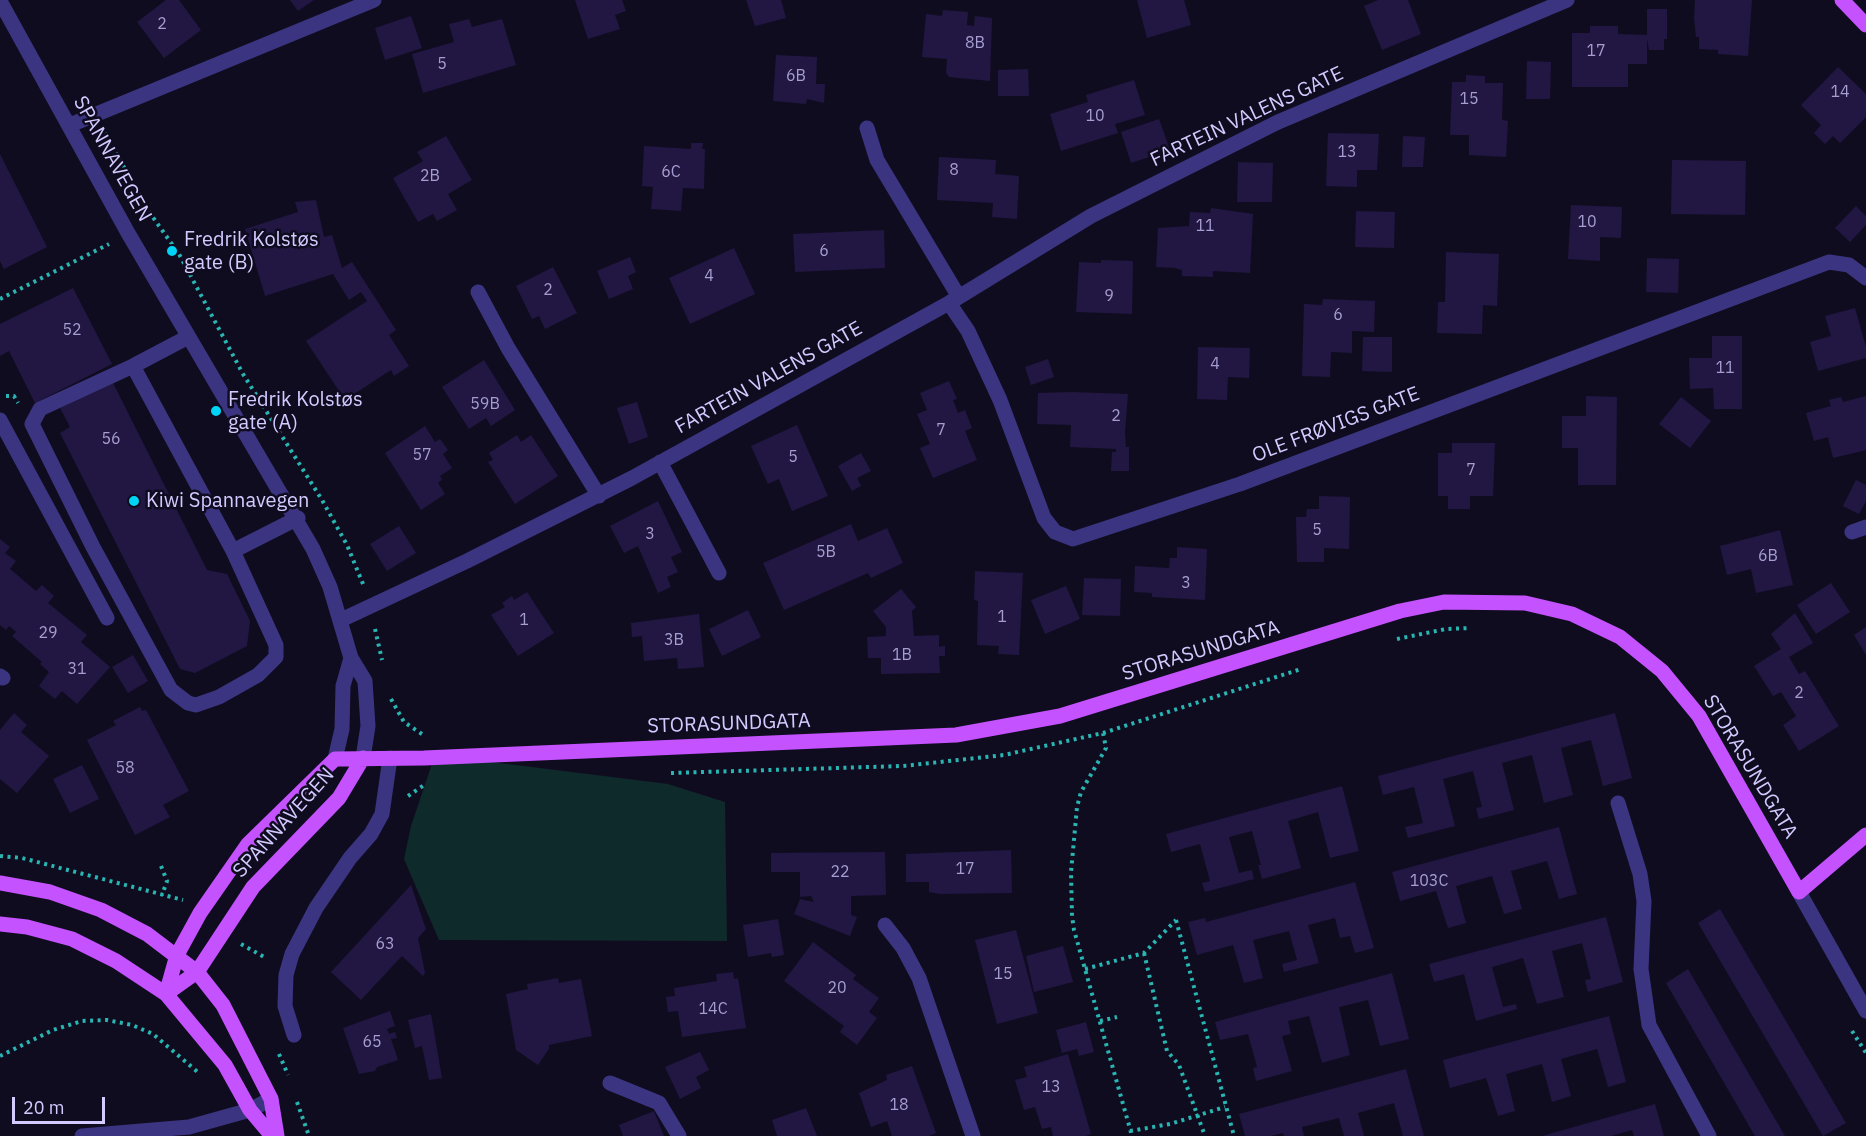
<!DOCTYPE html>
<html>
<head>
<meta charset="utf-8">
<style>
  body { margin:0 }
  #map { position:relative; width:1866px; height:1136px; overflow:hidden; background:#100c20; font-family:"IBM Plex Sans",sans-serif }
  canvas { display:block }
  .scale { position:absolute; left:12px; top:1097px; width:93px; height:27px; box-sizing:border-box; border:3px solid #d3cbff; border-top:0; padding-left:8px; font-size:18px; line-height:21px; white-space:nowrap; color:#d3cbff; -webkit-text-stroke:4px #100c20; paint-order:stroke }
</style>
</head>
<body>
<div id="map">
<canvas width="1866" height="1136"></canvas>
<div class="scale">20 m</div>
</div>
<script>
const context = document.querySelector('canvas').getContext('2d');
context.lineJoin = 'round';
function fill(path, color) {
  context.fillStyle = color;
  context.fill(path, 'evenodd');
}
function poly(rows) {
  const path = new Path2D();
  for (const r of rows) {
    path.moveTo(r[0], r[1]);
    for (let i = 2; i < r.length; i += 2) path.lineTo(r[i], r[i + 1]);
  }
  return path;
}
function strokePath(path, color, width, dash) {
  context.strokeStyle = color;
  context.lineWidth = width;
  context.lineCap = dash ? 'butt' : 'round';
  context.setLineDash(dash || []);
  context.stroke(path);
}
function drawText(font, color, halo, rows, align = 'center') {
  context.font = font + ' "IBM Plex Sans",sans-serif';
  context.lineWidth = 5;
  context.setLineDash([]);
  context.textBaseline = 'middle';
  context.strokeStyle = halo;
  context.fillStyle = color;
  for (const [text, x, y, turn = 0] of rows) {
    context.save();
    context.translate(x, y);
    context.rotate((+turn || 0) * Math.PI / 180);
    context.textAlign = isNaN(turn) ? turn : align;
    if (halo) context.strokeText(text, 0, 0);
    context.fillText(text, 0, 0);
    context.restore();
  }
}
const green = poly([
  [435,755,668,784,725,802,727,941,439,940,404,859,411,826]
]);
const building = poly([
  [166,0,179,0,201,30,164,58,137,22],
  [290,0,314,0,298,11],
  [575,0,622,0,626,11,615,15,620,29,588,39],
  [746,0,781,0,786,18,755,26],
  [1137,0,1184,0,1191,25,1147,38],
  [1378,0,1408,0,1421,34,1382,50,1364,6],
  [1695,0,1752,0,1748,56,1718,54,1718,50,1699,49,1699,37,1696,37,1694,19],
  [1647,9,1667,9,1667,39,1664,39,1664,50,1649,50,1647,39,1647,64,1628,64,1628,87,1572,87,1572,33,1590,33,1590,26,1618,26,1618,34,1647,35],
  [943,10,968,12,967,25,974,26,975,16,992,18,990,81,949,77,946,73,947,59,922,57,926,14,942,16],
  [411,16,422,48,385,60,375,28],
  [469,19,472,27,502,19,516,65,423,93,412,54,454,42,449,24],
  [776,55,817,57,816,84,825,84,824,103,807,99,806,104,773,101],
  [1527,61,1551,62,1550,99,1526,99],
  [1838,67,1866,94,1866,117,1840,143,1833,136,1825,144,1814,133,1821,125,1801,105],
  [1028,69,1029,96,998,96,998,70],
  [1466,75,1485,76,1485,83,1503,83,1502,120,1508,121,1506,157,1469,155,1469,135,1450,135,1452,82,1466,82],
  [1134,80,1145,115,1115,124,1118,133,1061,151,1050,114,1088,102,1086,95],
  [1159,119,1170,150,1131,163,1121,132],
  [1328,133,1379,134,1377,170,1357,170,1357,187,1326,186],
  [446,136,472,180,448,194,457,210,437,221,433,214,418,222,393,178,423,161,417,152],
  [1403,136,1425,137,1423,167,1402,167],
  [691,143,703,143,702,149,705,149,704,189,683,188,681,211,651,209,653,187,642,186,644,146,691,149],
  [0,154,47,247,4,269,0,261],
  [939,157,996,160,995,174,1019,176,1017,219,992,217,993,203,937,200],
  [1672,160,1746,161,1745,215,1671,214],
  [1238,162,1273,163,1272,202,1237,202],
  [316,200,324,237,332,235,342,268,352,262,396,330,389,335,409,366,394,376,391,370,345,400,306,341,367,301,361,292,349,300,333,274,265,296,245,229,298,212,295,202],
  [1571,205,1622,207,1621,238,1600,237,1600,261,1568,259],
  [1856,206,1866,216,1866,225,1850,242,1835,228],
  [1211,208,1253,214,1250,273,1213,271,1213,277,1182,276,1182,270,1175,268,1156,267,1158,228,1189,226,1190,212,1210,213],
  [1356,211,1395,212,1394,248,1355,247],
  [884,230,885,268,795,272,793,234],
  [734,248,755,294,690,324,669,278],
  [1446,252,1499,254,1497,306,1483,305,1482,334,1437,333,1438,302,1445,302],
  [630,257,636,272,628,276,633,289,609,299,597,271],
  [1647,258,1679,259,1678,293,1646,292],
  [1101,260,1133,261,1132,314,1076,312,1079,262,1101,263],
  [553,267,577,313,545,329,539,316,532,319,516,286],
  [73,288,112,364,35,403,9,351,0,356,0,324],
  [1323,299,1375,301,1374,332,1352,331,1352,353,1331,352,1330,377,1302,376,1304,304,1322,305],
  [1855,308,1866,347,1866,358,1818,371,1810,342,1831,336,1825,316],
  [1712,336,1742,336,1742,409,1714,409,1713,388,1690,389,1689,358,1712,358],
  [1363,337,1392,337,1392,372,1362,371],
  [1198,347,1250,348,1249,378,1228,377,1227,400,1197,399],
  [1048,359,1054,377,1031,385,1025,367],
  [484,360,515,410,491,426,486,418,469,429,442,387],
  [112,381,207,570,227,574,250,621,247,646,195,673,180,669,60,433,70,427,60,408],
  [949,381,957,399,953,400,958,413,965,410,972,428,965,431,977,460,933,478,920,448,930,444,917,414,927,410,920,393],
  [1072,392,1128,394,1125,432,1126,447,1129,447,1129,471,1111,471,1112,452,1116,452,1116,449,1070,447,1071,425,1037,424,1038,393],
  [1586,396,1617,397,1616,485,1578,485,1578,448,1562,448,1562,416,1586,416],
  [1866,396,1866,450,1833,458,1828,437,1814,441,1806,413,1831,406,1829,400,1841,397,1843,402],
  [1681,397,1711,421,1690,448,1659,424],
  [637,402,648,437,629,444,617,408],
  [797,425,828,496,792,511,779,479,768,484,751,446],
  [425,426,435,442,440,439,448,450,443,454,452,468,440,476,442,480,438,483,445,494,421,510,385,453],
  [517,435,521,442,531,435,558,476,515,504,488,462,493,460,489,453],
  [1452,443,1495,443,1493,496,1470,496,1470,509,1448,509,1448,496,1438,496,1438,453,1452,453],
  [861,453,871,471,857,478,861,486,852,491,838,466],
  [1856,480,1866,485,1866,501,1859,514,1843,506],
  [1319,496,1350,497,1349,549,1324,548,1324,562,1297,562,1296,517,1306,517,1307,509,1319,509],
  [658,501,682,552,671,557,678,572,667,577,671,587,658,593,638,546,624,553,610,526],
  [851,524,858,541,887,528,903,563,871,578,868,573,784,610,763,563],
  [399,526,416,553,387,571,370,544],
  [1780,530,1793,585,1756,593,1751,569,1727,575,1720,546],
  [0,539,10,547,5,553,16,561,10,569,36,591,42,585,54,596,48,603,87,635,81,642,110,667,77,704,62,691,55,699,39,686,49,672,40,664,42,662,12,636,16,632,9,626,6,630,0,625],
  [1177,547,1207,549,1205,600,1152,597,1152,593,1134,592,1135,566,1169,568,1170,558,1177,558],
  [975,571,1023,573,1019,655,998,654,999,646,977,645,978,601,974,600],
  [1084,578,1121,579,1120,616,1082,615],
  [1831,583,1850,612,1816,634,1797,605],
  [1066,586,1080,619,1045,634,1031,600],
  [901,589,916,607,912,611,914,636,939,635,939,647,945,646,945,656,939,656,940,673,881,674,881,658,868,658,867,637,886,636,886,627,873,611],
  [527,592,554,633,518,656,491,615,505,607,502,603,512,596,514,600],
  [748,610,761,637,722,656,709,629],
  [1795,613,1813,643,1789,657,1799,674,1805,671,1839,726,1799,751,1783,725,1796,716,1781,692,1773,696,1754,666,1781,649,1771,634],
  [699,614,704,667,678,669,677,658,644,661,642,636,632,637,631,623],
  [1866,627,1866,655,1854,635],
  [133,655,148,681,128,693,112,667],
  [140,707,142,711,146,710,189,791,163,805,170,817,135,835,87,740,116,725,113,721],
  [14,713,27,725,21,732,49,756,17,793,0,779,0,730],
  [1615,713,1632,778,1603,786,1591,740,1561,748,1573,795,1544,803,1532,755,1502,763,1514,810,1479,819,1476,808,1482,807,1473,771,1443,779,1455,826,1408,838,1405,827,1423,823,1414,787,1383,795,1378,776],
  [82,765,99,799,70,813,53,779],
  [1342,786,1359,851,1330,858,1318,812,1288,821,1301,868,1262,879,1258,865,1261,865,1252,831,1229,837,1239,873,1252,870,1254,879,1205,892,1202,883,1210,881,1200,844,1171,852,1166,834],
  [1559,827,1577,894,1559,899,1547,861,1511,871,1522,909,1504,914,1492,876,1456,886,1466,923,1448,928,1436,891,1400,901,1392,872],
  [1011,850,1012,893,940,894,929,892,929,882,906,882,906,854],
  [885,852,886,895,851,896,851,915,857,917,850,936,794,914,800,899,814,902,811,896,800,897,800,872,771,872,771,853],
  [1355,882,1374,948,1355,953,1350,936,1340,938,1335,918,1308,925,1319,963,1284,972,1282,964,1297,960,1289,931,1253,940,1263,978,1244,983,1233,945,1197,955,1188,922,1205,918,1206,922],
  [411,885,426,929,418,938,425,973,423,976,402,956,361,1000,331,972],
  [1720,909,1846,1123,1823,1136,1698,923],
  [1606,917,1623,982,1588,992,1585,980,1591,979,1582,943,1552,951,1564,997,1537,1004,1523,958,1492,967,1503,1007,1516,1004,1517,1009,1476,1021,1464,974,1434,982,1429,964],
  [778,919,784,955,772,957,771,953,748,957,743,925],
  [1016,930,1038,1013,997,1024,975,940],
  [813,942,856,975,853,979,879,998,869,1012,877,1018,857,1045,840,1032,844,1026,784,981],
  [1063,946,1073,982,1034,992,1026,956],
  [1688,969,1785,1136,1755,1136,1666,983],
  [733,972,734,979,738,978,746,1028,682,1037,678,1011,668,1012,666,997,675,996,674,988,717,981,716,974],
  [1392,973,1409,1039,1380,1046,1368,1000,1339,1007,1350,1055,1322,1063,1309,1016,1288,1021,1291,1034,1282,1036,1292,1071,1256,1081,1253,1068,1257,1067,1248,1034,1220,1040,1215,1022],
  [558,978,559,983,581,979,592,1036,549,1045,549,1049,538,1065,516,1050,506,994,528,989,527,984],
  [390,1011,395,1026,387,1029,389,1034,395,1032,397,1038,391,1039,398,1060,377,1067,375,1071,359,1074,343,1028],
  [431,1014,442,1078,429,1080,422,1046,415,1048,408,1020],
  [1609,1016,1626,1082,1608,1087,1597,1049,1561,1059,1571,1096,1552,1102,1542,1064,1506,1074,1515,1111,1498,1116,1486,1078,1450,1088,1443,1060],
  [1086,1022,1094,1052,1079,1056,1077,1049,1062,1053,1056,1030],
  [700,1052,709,1070,696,1077,701,1088,680,1099,665,1067],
  [1068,1054,1091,1134,1086,1136,1053,1136,1051,1127,1042,1129,1035,1107,1024,1110,1015,1080,1027,1077,1024,1067],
  [912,1066,936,1133,929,1136,892,1136,887,1121,871,1127,859,1093,887,1080,886,1075],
  [1406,1069,1424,1136,1403,1136,1394,1103,1358,1113,1364,1136,1344,1136,1339,1118,1302,1127,1304,1136,1284,1136,1283,1133,1271,1136,1245,1136,1239,1114],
  [1655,1104,1664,1136,1634,1136,1632,1130,1611,1136,1542,1136],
  [806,1108,817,1136,777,1136,772,1120],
  [654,1111,664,1136,623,1136,619,1125]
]);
const path = poly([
  [105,133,147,209,179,254,243,374,322,500,347,545,363,584],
  [0,299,109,244],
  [6,396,14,396,18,403],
  [375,629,382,660],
  [1397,639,1446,629,1470,628],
  [391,699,404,722,422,734],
  [1103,733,1106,748,1081,792,1077,807,1071,872,1072,916,1074,930,1132,1136],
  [671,773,903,766,1004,755,1103,733,1301,669],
  [408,796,424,785],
  [0,856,22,858,183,900],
  [161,866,167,881,162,895],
  [1176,920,1234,1136],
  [241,944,264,957],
  [1144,953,1167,1051,1179,1065,1205,1136],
  [1085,969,1144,953,1176,920],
  [1100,1021,1117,1017],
  [1852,1031,1866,1053],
  [279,1054,288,1075],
  [0,1056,53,1030,82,1021,107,1020,132,1025,153,1034,200,1074],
  [297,1102,309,1136],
  [1130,1131,1170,1124,1225,1107]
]);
const minor = poly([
  [0,1,128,233,313,549,330,587,351,658,365,681,368,726,363,758],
  [70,125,374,0],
  [867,128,877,160,959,297],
  [478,292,508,348,599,496],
  [949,303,968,331,1000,400,1044,518,1055,532,1073,539,1240,484,1829,262,1849,265,1866,278],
  [133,366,233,551,276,645,276,657,258,675,219,697,196,705,188,703,171,690,93,547,32,424,40,409,133,366,188,337],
  [0,420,107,618],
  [660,462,719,573],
  [1852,532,1866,527],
  [233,551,298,518],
  [341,620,467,561,632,478,949,303,1091,216,1278,122,1567,0],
  [0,676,3,678],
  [335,759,342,729,343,686,351,658],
  [1618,803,1640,874,1644,901,1641,969,1649,1025,1709,1136],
  [1799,892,1866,1011],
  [885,925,903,948,919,978,973,1136],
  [294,1035,285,1006,286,975,292,954,316,908,350,858,371,834,382,814,390,758],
  [610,1083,659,1103,679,1136],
  [82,1136,189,1127,250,1110,271,1099]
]);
const major = poly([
  [1842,0,1866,25],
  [0,883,50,892,101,910,147,934,197,972,223,1005,271,1099,277,1136],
  [0,924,27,927,72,939,116,961,166,994,225,1065,250,1110,272,1136],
  [166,994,177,955,200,913,248,844,335,759,424,758,956,735,1060,716,1400,611,1444,602,1525,603,1572,614,1620,637,1662,671,1699,716,1799,892,1866,835],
  [166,994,197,972,253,887,339,798,363,758]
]);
const markers = [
  [172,251,6,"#00d4f6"],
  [216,411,6,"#00d4f6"],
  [134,501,6,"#00d4f6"]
];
const numberNames = [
  ["2",162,24],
  ["8B",975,43],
  ["17",1596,51],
  ["5",442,64],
  ["6B",796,76],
  ["14",1840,92],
  ["15",1469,99],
  ["10",1095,116],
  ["13",1347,152],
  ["8",954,170],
  ["6C",671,172],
  ["2B",430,176],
  ["10",1587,222],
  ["11",1205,226],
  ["6",824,251],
  ["4",709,276],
  ["2",548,290],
  ["9",1109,296],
  ["6",1338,315],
  ["52",72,330],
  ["4",1215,364],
  ["11",1725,368],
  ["59B",485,404],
  ["2",1116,416],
  ["7",941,430],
  ["56",111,439],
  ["57",422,455],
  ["5",793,457],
  ["7",1471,470],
  ["5",1317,530],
  ["3",650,534],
  ["5B",826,552],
  ["6B",1768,556],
  ["3",1186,583],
  ["1",1002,617],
  ["1",524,620],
  ["29",48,633],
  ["3B",674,640],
  ["1B",902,655],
  ["31",77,669],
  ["2",1799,693],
  ["58",125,768],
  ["17",965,869],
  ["22",840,872],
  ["103C",1429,881],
  ["63",385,944],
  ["15",1003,974],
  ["20",837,988],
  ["14C",713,1009],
  ["65",372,1042],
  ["13",1051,1087],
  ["18",899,1105]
];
const streetNames = [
  ["FARTEIN VALENS GATE",1247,117,-25],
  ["SPANNAVEGEN",112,159,61],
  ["FARTEIN VALENS GATE",769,378,-29],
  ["OLE FRØVIGS GATE",1336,425,-21],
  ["STORASUNDGATA",1201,651,-17],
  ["STORASUNDGATA",729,724,-2],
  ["STORASUNDGATA",1750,767,59],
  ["SPANNAVEGEN",284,823,-48]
];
const poiNames = [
  ["Fredrik Kolstøs",184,240],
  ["gate (B)",184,263],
  ["Fredrik Kolstøs",228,400],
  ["gate (A)",228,423],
  ["Kiwi Spannavegen",146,501]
];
fill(green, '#0f2a2a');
fill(building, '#211742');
strokePath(path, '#29b5b2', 4, [3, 4.5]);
strokePath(minor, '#3b3581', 15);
strokePath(major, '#c552ff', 15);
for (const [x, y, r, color] of markers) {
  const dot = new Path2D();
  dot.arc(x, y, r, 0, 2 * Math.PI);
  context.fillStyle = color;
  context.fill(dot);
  strokePath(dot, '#100c20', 2);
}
drawText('16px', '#a69ed0', null, numberNames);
drawText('20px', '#d3cbff', '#100c20', streetNames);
drawText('20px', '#d3cbff', '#100c20', poiNames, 'left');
</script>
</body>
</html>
